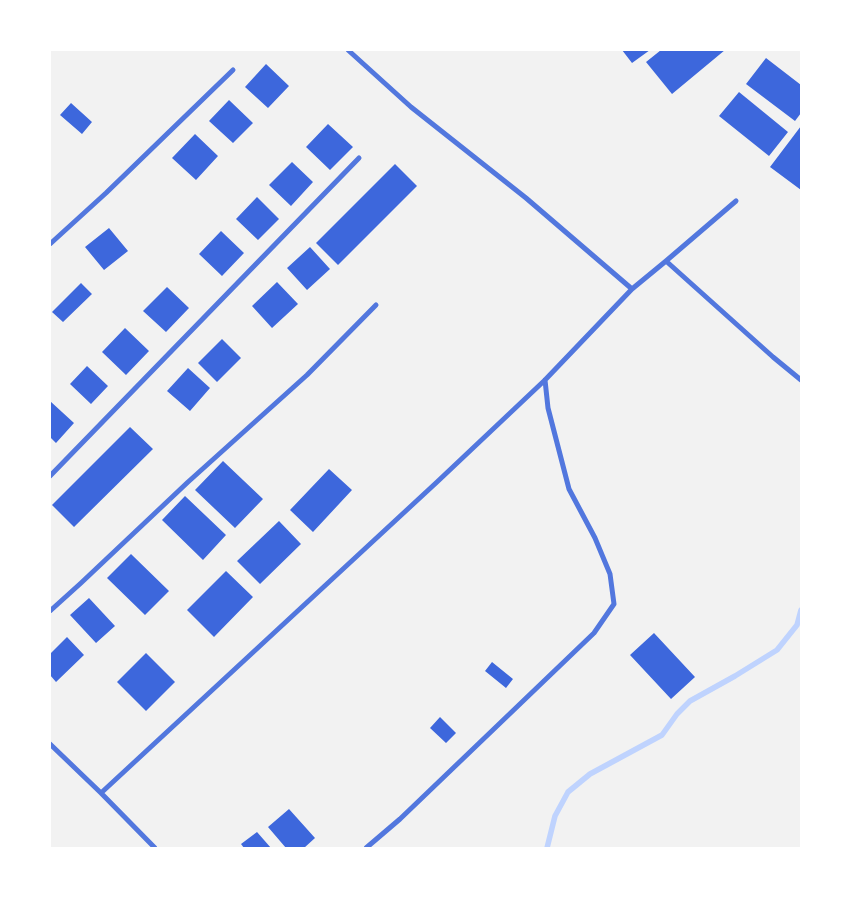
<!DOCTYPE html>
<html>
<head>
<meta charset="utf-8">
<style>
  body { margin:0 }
  #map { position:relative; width:851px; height:898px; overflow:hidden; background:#f2f2f2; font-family:"PT Sans Narrow",sans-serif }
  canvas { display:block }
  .frame { position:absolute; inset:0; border:51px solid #fff; pointer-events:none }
</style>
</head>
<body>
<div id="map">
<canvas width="851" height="898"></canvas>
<div class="frame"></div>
</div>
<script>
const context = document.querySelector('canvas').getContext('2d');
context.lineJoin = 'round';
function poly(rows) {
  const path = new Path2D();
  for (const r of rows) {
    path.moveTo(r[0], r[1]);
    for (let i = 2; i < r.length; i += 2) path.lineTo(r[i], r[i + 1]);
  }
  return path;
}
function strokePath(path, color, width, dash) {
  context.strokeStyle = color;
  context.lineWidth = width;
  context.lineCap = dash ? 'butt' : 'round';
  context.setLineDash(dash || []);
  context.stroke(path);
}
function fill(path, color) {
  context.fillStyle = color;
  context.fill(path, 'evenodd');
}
const stream = poly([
  [547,848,555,816,568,792,590,774,662,735,677,714,690,701,735,676,777,650,797,625,801,610]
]);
const building = poly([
  [622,50,650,50,632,63],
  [661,50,725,50,672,94,646,62],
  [766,58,801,85,801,113,795,121,746,84],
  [266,64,289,86,268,108,245,87],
  [739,92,788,132,769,156,719,116],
  [229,100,253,123,233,143,209,121],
  [71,103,92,122,82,134,60,115],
  [328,124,353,147,330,170,306,147],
  [801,126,801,190,770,167],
  [195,134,218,156,196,180,172,158],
  [292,162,313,182,291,206,269,185],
  [395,164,417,186,338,265,316,243],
  [257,197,279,219,258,240,236,219],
  [109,228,128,251,104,270,85,247],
  [221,231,244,253,222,276,199,254],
  [310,247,330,269,307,290,287,268],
  [277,282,298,304,272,328,252,306],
  [81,283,92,294,63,322,52,312],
  [167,287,189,308,166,332,143,311],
  [125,328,149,351,126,375,102,352],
  [222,339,241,358,217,382,198,363],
  [87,366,108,386,91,404,70,384],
  [188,368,210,388,190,411,167,391],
  [50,401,74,423,56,443,50,437],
  [130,427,153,449,74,527,52,505],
  [223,461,263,499,235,528,195,490],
  [329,469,352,490,313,532,290,510],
  [185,496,226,535,203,560,162,520],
  [279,521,301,544,260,584,237,561],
  [131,554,169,591,145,615,107,578],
  [226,571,253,597,214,637,187,610],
  [89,598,115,626,96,643,70,615],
  [654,633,695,677,671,699,630,655],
  [67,637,84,655,56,682,50,675,50,654],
  [146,653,175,682,146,711,117,682],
  [492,662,513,679,506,688,485,671],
  [440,717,456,733,446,743,430,728],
  [289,809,315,838,304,848,286,848,268,827],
  [257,832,271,848,244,848,241,844]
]);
const minor = poly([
  [348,50,411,107,526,198,632,289],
  [50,244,106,193,233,70],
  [666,261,773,357,801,380],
  [50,476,359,158],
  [50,611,81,583,188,482,307,375,376,305],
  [50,744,101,793,155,848],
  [101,793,437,482,545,380,632,289,666,261,736,201],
  [366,848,400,819,594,633,614,604,610,574,595,538,569,489,548,408,545,380]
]);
strokePath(stream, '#bfd3fe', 5.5);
fill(building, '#3d67dc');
strokePath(minor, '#5277de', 5);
</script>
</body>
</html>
